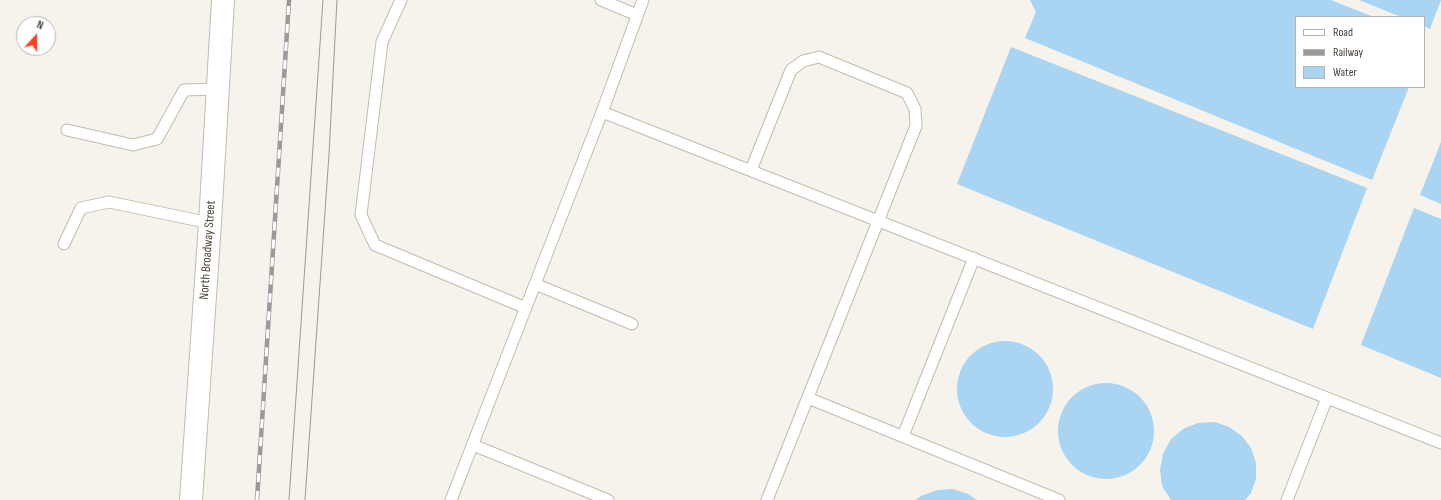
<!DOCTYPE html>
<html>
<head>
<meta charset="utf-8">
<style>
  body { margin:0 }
  #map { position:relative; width:1441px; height:500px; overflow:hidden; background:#f6f3ec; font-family:"Sofia Sans Condensed",sans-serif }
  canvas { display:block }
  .legend { position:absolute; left:1295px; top:16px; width:130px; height:72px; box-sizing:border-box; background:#fff; border:1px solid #b7b4b0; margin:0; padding:5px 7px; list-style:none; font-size:12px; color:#4b4439 }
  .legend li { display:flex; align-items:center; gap:8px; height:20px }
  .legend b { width:20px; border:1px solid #b7b4b0 }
  .north { position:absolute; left:16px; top:16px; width:40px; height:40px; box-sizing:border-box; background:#fff; border:1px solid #b7b4b0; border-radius:50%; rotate:21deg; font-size:11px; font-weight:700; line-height:16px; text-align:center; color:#4b4439 }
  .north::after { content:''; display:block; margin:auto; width:14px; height:18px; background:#fc3f1d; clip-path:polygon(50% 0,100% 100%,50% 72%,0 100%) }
</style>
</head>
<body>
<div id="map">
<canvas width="1441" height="500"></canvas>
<ul class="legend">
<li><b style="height:5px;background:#fff"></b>Road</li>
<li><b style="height:5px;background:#9a9a9a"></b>Railway</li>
<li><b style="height:11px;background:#a9d4f2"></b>Water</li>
</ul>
<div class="north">N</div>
</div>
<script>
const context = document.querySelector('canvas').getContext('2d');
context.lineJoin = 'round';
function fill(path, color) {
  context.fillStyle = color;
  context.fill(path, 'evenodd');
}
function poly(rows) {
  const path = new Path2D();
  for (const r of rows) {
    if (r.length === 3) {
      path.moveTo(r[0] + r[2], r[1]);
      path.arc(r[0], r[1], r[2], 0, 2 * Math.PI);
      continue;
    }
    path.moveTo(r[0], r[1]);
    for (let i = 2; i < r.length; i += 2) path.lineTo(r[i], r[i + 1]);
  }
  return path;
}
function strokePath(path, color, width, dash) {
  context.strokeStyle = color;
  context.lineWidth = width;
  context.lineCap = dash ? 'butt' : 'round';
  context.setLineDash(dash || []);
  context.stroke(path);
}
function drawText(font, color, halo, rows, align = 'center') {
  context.font = font + ' "Sofia Sans Condensed",sans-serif';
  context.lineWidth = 3.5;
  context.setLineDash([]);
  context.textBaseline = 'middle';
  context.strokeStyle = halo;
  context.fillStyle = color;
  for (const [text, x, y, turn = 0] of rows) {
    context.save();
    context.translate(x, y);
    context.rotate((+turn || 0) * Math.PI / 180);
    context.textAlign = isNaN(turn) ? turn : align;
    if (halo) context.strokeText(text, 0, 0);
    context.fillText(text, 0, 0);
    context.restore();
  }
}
const water = poly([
  [1030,0,1331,0,1374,17,1296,17,1296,87,1409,87,1372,180,1025,38,1036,12],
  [1359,0,1441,0,1430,29,1424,26,1424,17,1401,17],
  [1011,47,1367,188,1313,329,957,184],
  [1441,142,1441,204,1420,195],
  [1414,208,1441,219,1441,378,1361,345],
  [1005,389,48],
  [1106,431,48],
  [1215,422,1229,427,1242,436,1251,448,1256,463,1256,479,1251,493,1245,500,1171,500,1162,486,1160,470,1163,454,1171,439,1183,429,1198,423],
  [953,489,968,494,977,500,916,500,921,496,937,490]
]);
const service = poly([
  [401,0,382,42,361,215,375,245,526,308],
  [601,0,637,15],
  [602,112,643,0],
  [67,130,133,145,157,139,184,90,218,89],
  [751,170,791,70,803,61,819,57,907,93,915,109,916,126,767,500],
  [64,244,81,208,109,202,210,223],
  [535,284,632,324],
  [808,398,1059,500],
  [903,436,974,258],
  [473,445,608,500],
  [451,500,602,112,1441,443],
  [1287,500,1327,398]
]);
const tertiary = poly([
  [191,500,210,223,223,0]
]);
const tram = poly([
  [289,500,323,0],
  [305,500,329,154,337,0]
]);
const rail = poly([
  [257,500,289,0]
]);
const streetNames = [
  ["North Broadway Street",208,250,-86]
];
fill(water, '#a9d4f2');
strokePath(service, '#c2bbae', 13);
strokePath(tertiary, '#c2bbae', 24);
strokePath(service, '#fff', 11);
strokePath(tertiary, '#fff', 22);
strokePath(tram, '#9a9a9a', 1);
strokePath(rail, '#9a9a9a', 4.5);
strokePath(rail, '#fff', 3, [9]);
drawText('13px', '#4b4439', '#fff', streetNames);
</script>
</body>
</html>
